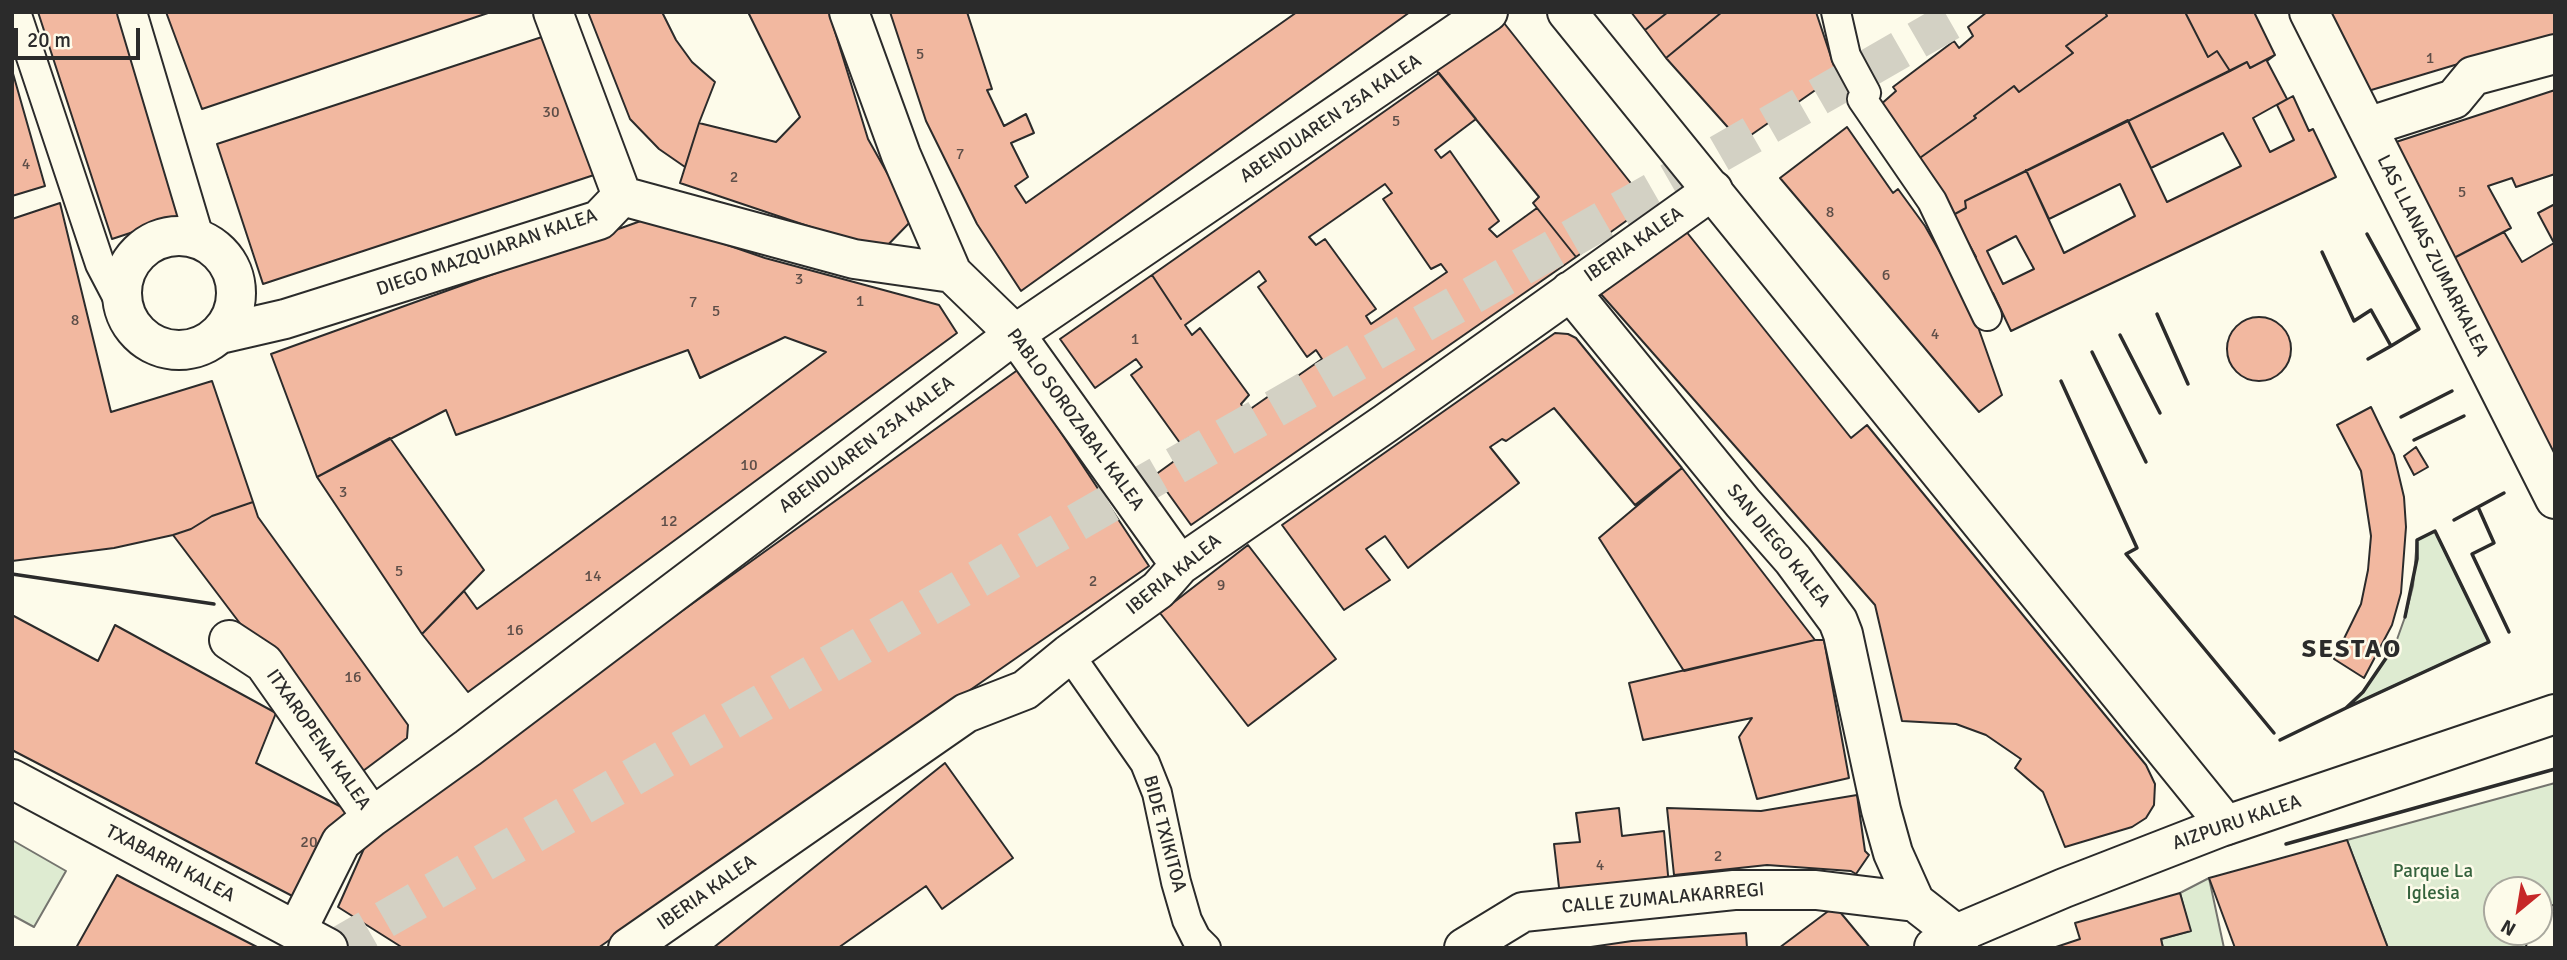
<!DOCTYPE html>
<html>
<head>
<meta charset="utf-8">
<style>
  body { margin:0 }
  #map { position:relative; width:2567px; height:960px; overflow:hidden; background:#fdfbea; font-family:Signika,sans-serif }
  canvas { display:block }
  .frame { position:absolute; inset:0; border:14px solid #2b2b2b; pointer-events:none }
  .north { position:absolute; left:2483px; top:876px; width:70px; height:70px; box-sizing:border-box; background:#fdfbea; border:2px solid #a9a89e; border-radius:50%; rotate:210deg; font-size:19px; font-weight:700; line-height:28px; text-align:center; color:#2b2b2b }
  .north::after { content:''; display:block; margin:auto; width:24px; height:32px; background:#c62828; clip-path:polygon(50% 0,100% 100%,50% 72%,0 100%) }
  .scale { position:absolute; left:14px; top:28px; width:126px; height:32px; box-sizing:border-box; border:4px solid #2b2b2b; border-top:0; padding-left:9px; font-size:21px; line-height:24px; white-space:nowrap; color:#2b2b2b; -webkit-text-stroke:5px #fdfbea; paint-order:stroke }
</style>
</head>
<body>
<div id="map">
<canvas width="2567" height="960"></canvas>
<div class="frame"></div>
<div class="north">N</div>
<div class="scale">20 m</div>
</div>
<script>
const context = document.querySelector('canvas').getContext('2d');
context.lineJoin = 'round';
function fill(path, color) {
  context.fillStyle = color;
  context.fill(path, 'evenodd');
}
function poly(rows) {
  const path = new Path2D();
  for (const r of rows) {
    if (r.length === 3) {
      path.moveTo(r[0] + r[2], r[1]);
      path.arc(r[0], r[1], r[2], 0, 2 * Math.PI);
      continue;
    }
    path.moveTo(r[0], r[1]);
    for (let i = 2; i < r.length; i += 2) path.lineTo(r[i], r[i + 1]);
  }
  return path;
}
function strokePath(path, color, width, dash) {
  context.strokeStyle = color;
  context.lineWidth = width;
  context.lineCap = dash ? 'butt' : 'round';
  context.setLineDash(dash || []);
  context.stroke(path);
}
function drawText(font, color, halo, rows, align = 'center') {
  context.font = font + ' Signika,sans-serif';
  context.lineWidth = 5;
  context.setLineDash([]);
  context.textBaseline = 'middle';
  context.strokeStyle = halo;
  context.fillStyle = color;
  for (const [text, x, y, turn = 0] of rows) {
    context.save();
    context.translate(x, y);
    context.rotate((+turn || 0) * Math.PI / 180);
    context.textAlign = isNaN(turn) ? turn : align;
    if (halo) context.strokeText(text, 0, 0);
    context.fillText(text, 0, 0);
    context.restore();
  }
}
const green = poly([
  [2435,531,2489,642,2346,708,2363,692,2395,645,2405,617,2413,586,2417,540,2435,531],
  [2555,783,2555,948,2388,948,2347,840,2555,783],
  [2497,890,2539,890,2539,932,2497,932,2497,890],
  [12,840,66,871,34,927,12,915,12,840],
  [2209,878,2224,948,2163,948,2161,939,2190,931,2180,893,2209,878]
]);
const building = poly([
  [38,12,118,12,185,215,112,239,38,12],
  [166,12,491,12,202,109,166,12],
  [588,12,662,12,676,40,692,62,715,82,699,123,685,167,659,149,630,119,588,12],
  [748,12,829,12,868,139,913,219,882,251,680,183,699,123,776,142,800,117,748,12],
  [890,12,967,12,992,89,987,90,1004,126,1026,114,1034,133,1011,143,1028,177,1015,186,1026,203,1297,12,1410,12,1021,291,977,224,926,121,890,12],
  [1631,12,1668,12,1645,30,1631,12],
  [1668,12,1722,12,1666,58,1645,30,1668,12],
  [1722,12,1816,12,1837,75,1741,142,1666,58,1722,12],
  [1987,12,2105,12,2107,16,2066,46,2073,53,2019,92,2014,86,1974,116,1976,118,1917,160,1879,106,1896,91,1893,87,1954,41,1959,48,1973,36,1968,27,1987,12],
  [2105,12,2185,12,2208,57,2217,51,2230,71,1965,201,1966,208,1953,215,1917,160,1976,118,1974,116,2014,86,2019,92,2073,53,2066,46,2107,16,2105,12],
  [2185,12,2254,12,2275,55,2250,68,2247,62,2230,71,2217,51,2208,57,2185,12],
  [2329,12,2555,12,2555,35,2368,91,2329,12],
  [1504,23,1641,196,1640,211,1576,257,1533,203,1539,197,1436,70,1504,23],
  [548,35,594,175,263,284,217,144,548,35],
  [2275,55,2267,61,2287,99,2253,118,2270,152,2294,140,2277,105,2293,96,2309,131,2313,129,2336,177,2011,331,1993,293,1987,295,1969,260,1976,257,1953,215,1966,208,1965,201,2128,120,2167,202,2241,166,2223,133,2151,168,2128,121,2247,62,2250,68,2275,55],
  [2026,170,2049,219,2120,184,2135,216,2064,253,2026,170],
  [2016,236,2034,269,2003,284,1987,251,2016,236],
  [12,70,45,186,12,196,12,70],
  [1439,73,1476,119,1435,150,1441,158,1450,151,1499,221,1489,229,1497,237,1537,208,1576,257,1191,525,1155,475,1195,446,1190,437,1180,443,1131,375,1142,367,1136,359,1095,388,1060,339,1152,275,1181,319,1152,275,1439,73],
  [1385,184,1392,193,1383,199,1431,269,1441,264,1447,272,1371,324,1366,316,1376,309,1325,239,1316,245,1309,237,1385,184],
  [1259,271,1266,281,1258,287,1307,357,1316,350,1322,359,1246,412,1241,404,1249,395,1200,328,1192,335,1185,325,1259,271],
  [2555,90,2555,174,2516,187,2512,178,2488,186,2511,228,2452,259,2396,142,2555,90],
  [1847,127,1893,193,1898,189,1925,226,1971,307,2002,395,1979,412,1780,178,1847,127],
  [60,203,111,412,212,381,253,502,212,516,191,529,173,535,114,548,12,561,12,219,60,203],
  [2555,204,2555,460,2452,259,2504,232,2522,262,2554,243,2538,213,2555,204],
  [649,218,765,258,939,305,957,333,468,692,422,634,464,591,477,609,826,352,785,337,700,378,688,350,456,435,446,410,317,477,271,354,649,218],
  [1685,230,1851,438,1867,425,2146,765,2155,784,2154,805,2146,818,2132,827,2065,847,2043,792,2015,768,2021,759,1986,735,1956,724,1902,721,1875,605,1600,293,1685,230],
  [2259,349,32],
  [1555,333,1568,334,1576,338,1682,468,1635,505,1554,408,1506,441,1502,439,1490,447,1519,483,1408,568,1385,536,1366,549,1390,580,1344,610,1282,525,1555,333],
  [1019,369,1149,566,598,948,403,948,338,907,370,835,1019,369],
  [2371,407,2394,455,2404,497,2406,527,2401,593,2392,625,2364,678,2334,659,2361,604,2368,570,2371,536,2361,471,2337,425,2371,407],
  [390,438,484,570,422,634,317,477,390,438],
  [2416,447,2428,467,2414,475,2404,456,2416,447],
  [1682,468,1815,640,1684,671,1599,538,1682,468],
  [253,502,258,517,408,725,407,738,363,771,351,770,173,535,191,529,212,516,253,502],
  [1248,545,1336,659,1248,726,1160,613,1248,545],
  [12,615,98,661,115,625,276,713,256,763,355,814,300,900,12,750,12,615],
  [1815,640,1824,640,1849,778,1757,799,1739,737,1752,718,1643,740,1629,683,1815,640],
  [945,763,1013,858,942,909,926,886,838,948,713,948,945,763],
  [1857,795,1865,851,1869,855,1856,874,1851,871,1767,865,1674,875,1667,808,1761,811,1857,795],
  [1619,808,1622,836,1664,831,1669,886,1560,896,1554,844,1580,842,1576,813,1619,808],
  [2347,840,2388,948,2235,948,2209,878,2347,840],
  [117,875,134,884,259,948,76,948,117,875],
  [2180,893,2191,931,2161,939,2163,948,2053,948,2080,939,2075,923,2180,893],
  [1835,906,1870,948,1779,948,1835,906],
  [1746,933,1747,948,1584,948,1632,941,1746,933]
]);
const tertiaryTunnel = poly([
  [335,948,1966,12]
]);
const pedestrian = poly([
  [16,12,100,264,123,308],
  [132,12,200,240],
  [1836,12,1846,56,1866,93,1862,99,1932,201,1987,316],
  [1069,654,1145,763,1157,793,1176,882,1187,920,1196,938,1206,948]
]);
const minor = poly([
  [553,12,622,196],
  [849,12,901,155,952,273,1015,334,1180,565],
  [2309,12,2555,499],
  [2367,127,2454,99,2473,76,2555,54],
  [622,196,854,259,952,273],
  [179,293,57],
  [1570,291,1743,503,1793,560,1838,621,1843,634,1881,810,1893,853,1915,902,1956,934,1959,948],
  [220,334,285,319,599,220,622,196],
  [229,640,264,663,372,817],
  [297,930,341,842,372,817,468,748,1015,334,1488,12],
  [1934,947,1956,934,2064,888,2221,827,2555,714],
  [628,948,966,713,1025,690,1069,654,1158,590,1180,565,1386,423,1713,190],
  [1464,948,1523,912,1734,890,1816,890,1915,902],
  [2546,948,2555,925]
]);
const tertiary = poly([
  [1567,12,2226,825],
  [12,779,328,948]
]);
const wall = poly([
  [2322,252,2354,321,2371,310,2391,346,2419,329,2367,234],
  [2157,314,2188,384],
  [2120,335,2160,413],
  [2092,352,2146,462],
  [2368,359,2391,346],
  [2061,381,2137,548,2126,554,2274,733],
  [2401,417,2452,391],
  [2414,440,2464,416],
  [2478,507,2494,543,2472,554,2509,632],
  [2454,520,2504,493],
  [12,574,214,604],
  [2395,645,2363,692,2346,708,2489,642,2435,531,2417,540,2417,559,2405,617],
  [2280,740,2346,708],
  [2286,844,2555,769]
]);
const numberNames = [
  ["5",920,55],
  ["1",2430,59],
  ["30",551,113],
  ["5",1396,122],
  ["7",960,155],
  ["4",26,165],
  ["2",734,178],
  ["5",2462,193],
  ["8",1830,213],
  ["6",1886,276],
  ["3",799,280],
  ["1",860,302],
  ["7",693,303],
  ["5",716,312],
  ["8",75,321],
  ["4",1935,335],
  ["1",1135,340],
  ["10",749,466],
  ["3",343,493],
  ["12",669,522],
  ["5",399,572],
  ["14",593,577],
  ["2",1093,582],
  ["9",1221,586],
  ["16",515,631],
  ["16",353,678],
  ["20",309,843],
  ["2",1718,857],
  ["4",1600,866]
];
const streetNames = [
  ["ABENDUAREN 25A KALEA",1331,119,-34],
  ["IBERIA KALEA",1634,245,-35],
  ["DIEGO MAZQUIARAN KALEA",487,253,-19],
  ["LAS LLANAS ZUMARKALEA",2432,256,63],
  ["PABLO SOROZABAL KALEA",1075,420,54],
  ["ABENDUAREN 25A KALEA",867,445,-37],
  ["SAN DIEGO KALEA",1778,546,51],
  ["IBERIA KALEA",1174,575,-39],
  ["ITXAROPENA KALEA",318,740,55],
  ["AIZPURU KALEA",2237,823,-19],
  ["BIDE TXIKITOA",1164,834,75],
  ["TXABARRI KALEA",170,864,28],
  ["IBERIA KALEA",707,893,-35],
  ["CALLE ZUMALAKARREGI",1663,899,-5]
];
const parkNames = [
  ["Parque La",2433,872],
  ["Iglesia",2433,894]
];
const districtNames = [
  ["SESTAO",2352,650]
];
fill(green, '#deebd1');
strokePath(green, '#74746e', 2);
fill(building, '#f2b8a0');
strokePath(building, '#2b2b2b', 2);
strokePath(tertiaryTunnel, '#d3d1c4', 38, [38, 19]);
strokePath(pedestrian, '#2b2b2b', 32);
strokePath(minor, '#2b2b2b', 42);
strokePath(tertiary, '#2b2b2b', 42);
strokePath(pedestrian, '#fdfbea', 28);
strokePath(minor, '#fdfbea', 38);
strokePath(tertiary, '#fdfbea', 38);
strokePath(wall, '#2b2b2b', 3.5);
drawText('16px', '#5d4e48', null, numberNames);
drawText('19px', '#2b2b2b', '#fdfbea', streetNames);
drawText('19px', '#34623c', '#fdfbea', parkNames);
context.letterSpacing = '2px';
drawText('bold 26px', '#2b2b2b', '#fdfbea', districtNames);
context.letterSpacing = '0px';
</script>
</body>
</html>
